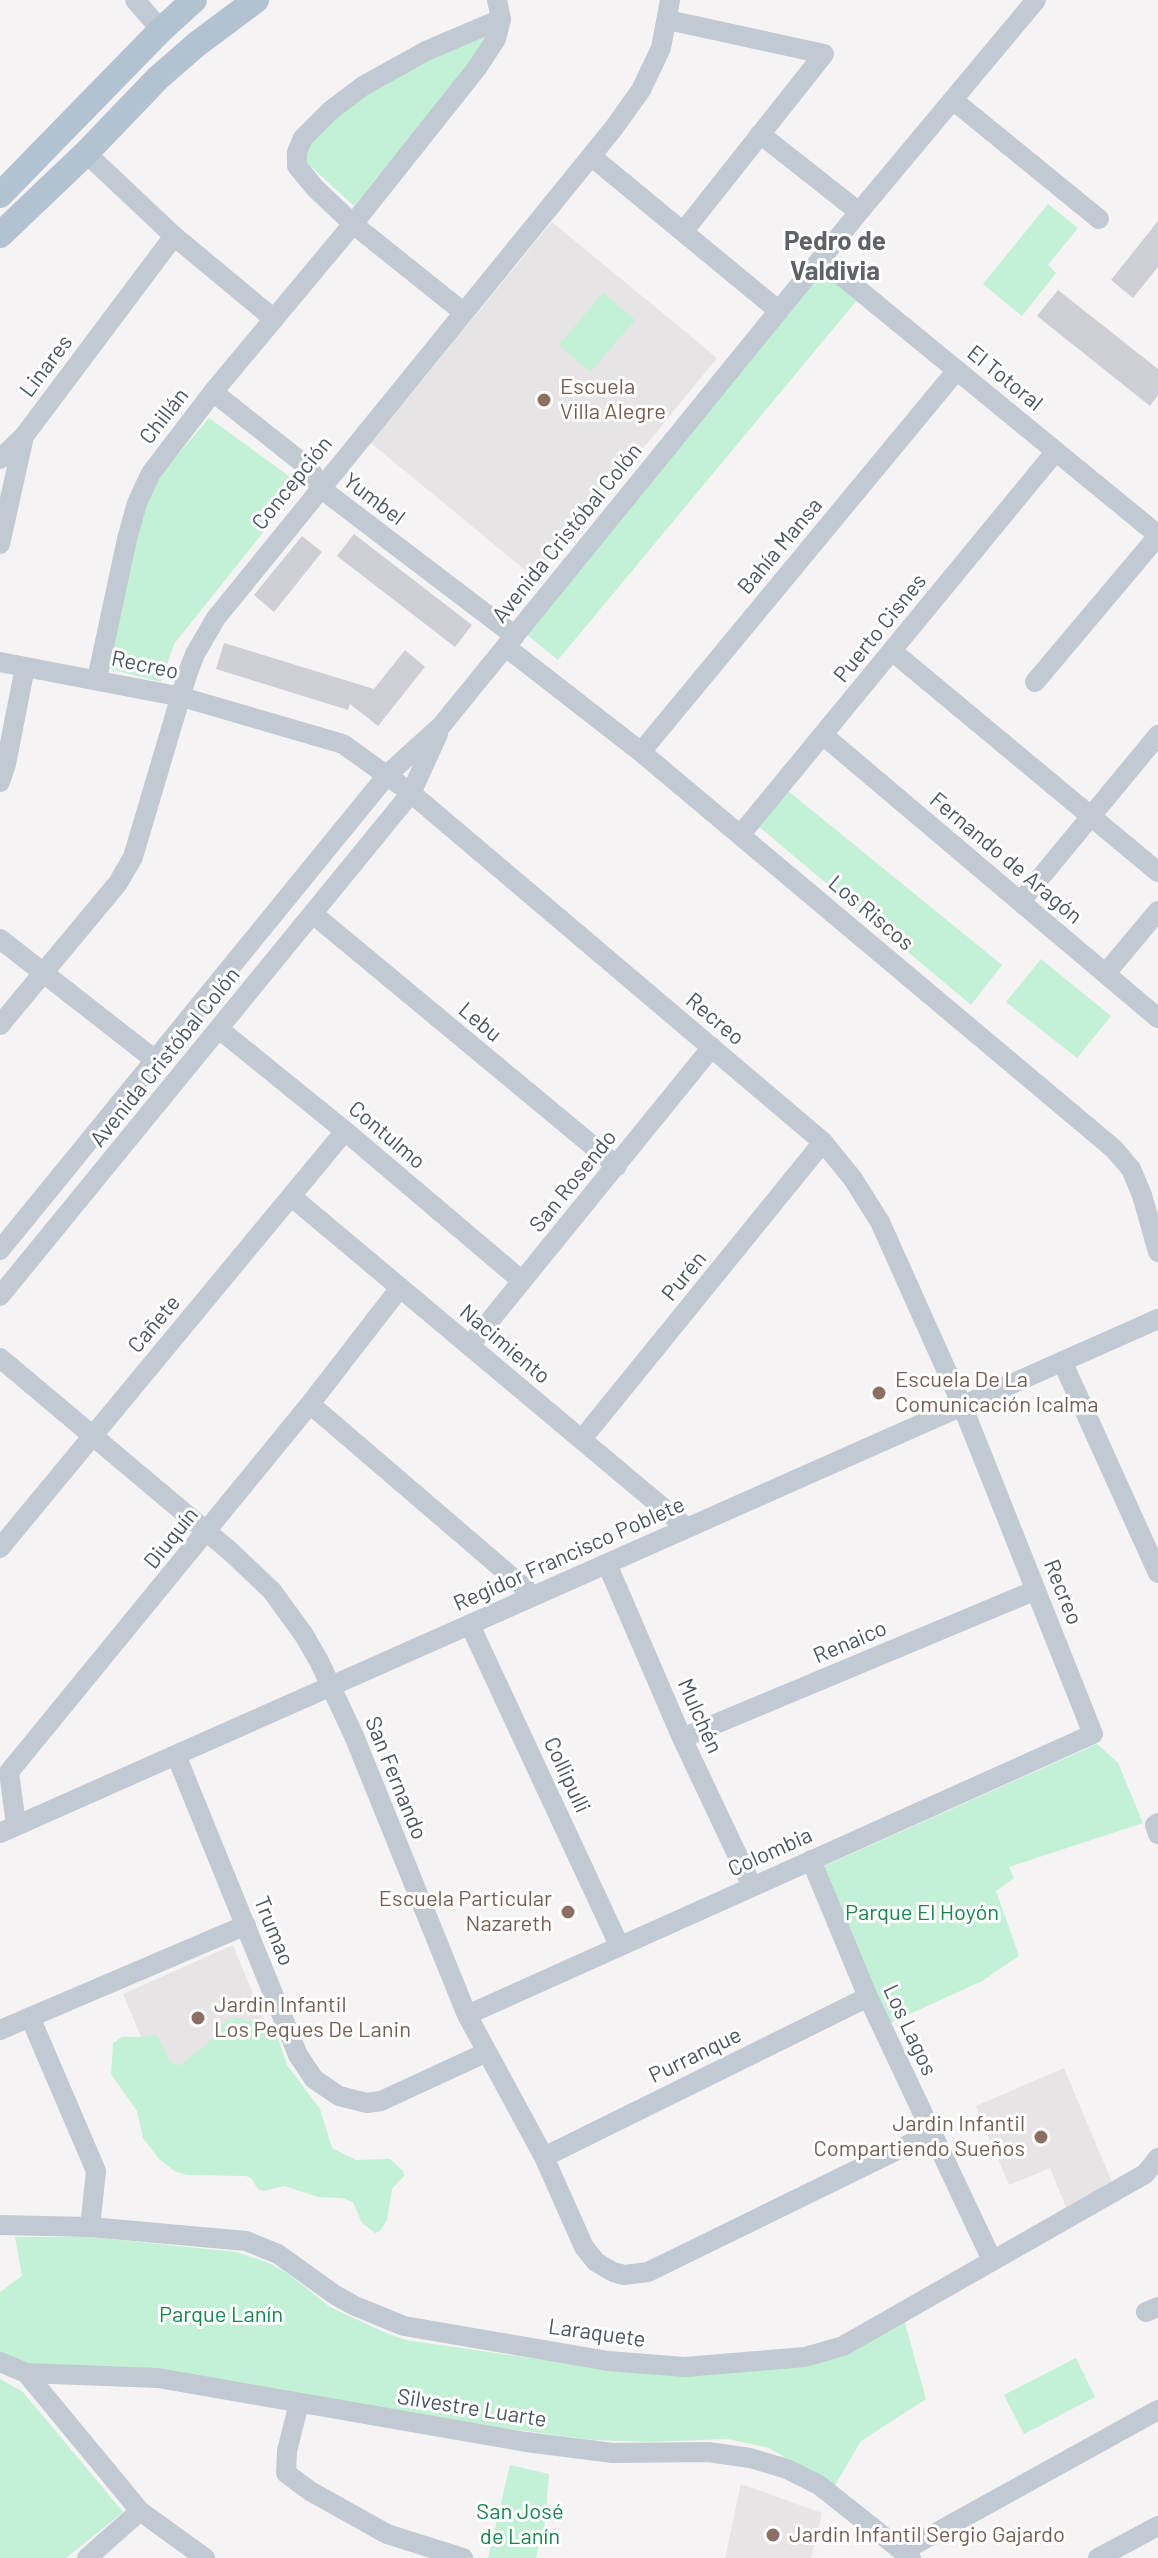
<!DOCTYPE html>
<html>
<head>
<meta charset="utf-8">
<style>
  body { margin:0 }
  canvas { display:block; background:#f5f3f3 }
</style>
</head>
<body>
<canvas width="1158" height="2558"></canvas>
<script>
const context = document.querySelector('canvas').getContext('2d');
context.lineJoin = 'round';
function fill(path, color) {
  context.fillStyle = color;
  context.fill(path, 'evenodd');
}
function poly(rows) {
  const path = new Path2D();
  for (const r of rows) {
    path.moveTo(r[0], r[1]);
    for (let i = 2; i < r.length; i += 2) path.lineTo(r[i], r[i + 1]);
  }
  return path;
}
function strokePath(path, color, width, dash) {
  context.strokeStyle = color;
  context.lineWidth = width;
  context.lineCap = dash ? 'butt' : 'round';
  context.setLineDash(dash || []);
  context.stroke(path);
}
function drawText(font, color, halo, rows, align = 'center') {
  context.font = font + ' Barlow,sans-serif';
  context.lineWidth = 6;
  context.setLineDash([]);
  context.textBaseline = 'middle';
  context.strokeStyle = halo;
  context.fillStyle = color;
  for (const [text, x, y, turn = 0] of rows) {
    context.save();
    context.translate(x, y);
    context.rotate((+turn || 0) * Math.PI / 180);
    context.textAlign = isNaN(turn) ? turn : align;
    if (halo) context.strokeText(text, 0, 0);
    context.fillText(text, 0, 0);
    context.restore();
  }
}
const education = poly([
  [552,222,717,358,536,579,371,443],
  [233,1945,272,2041,159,2079,123,1994],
  [1064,2068,1114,2187,1066,2207,1050,2168,1009,2185,976,2106],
  [741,2484,822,2513,811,2558,725,2558]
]);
const green = poly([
  [479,32,486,35,488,40,354,206,305,161,305,147,355,101],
  [1048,204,1078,228,1048,265,1056,273,1022,316,983,284],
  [824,269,858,299,558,660,525,633],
  [603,293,635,320,590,372,559,345],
  [209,418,301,485,174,644,161,682,102,667,143,496],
  [787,790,1002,965,971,1005,757,825],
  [1041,959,1111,1016,1077,1058,1006,1002],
  [1097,1744,1118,1763,1143,1823,1009,1867,1014,1878,996,1891,1019,1956,982,1981,888,2024,820,1868],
  [238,2018,250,2021,264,2032,274,2034,278,2038,287,2065,320,2109,332,2148,356,2160,390,2159,403,2171,404,2176,392,2189,387,2220,380,2231,375,2233,362,2223,353,2202,342,2198,318,2197,285,2186,263,2191,258,2189,251,2178,246,2176,188,2175,176,2172,159,2159,143,2138,137,2111,111,2074,113,2043,122,2037,145,2037,156,2034,170,2062,179,2066,206,2045,227,2020],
  [15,2237,90,2237,236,2252,269,2263,287,2273,330,2307,386,2333,406,2340,634,2373,789,2361,903,2316,926,2399,861,2441,834,2487,769,2448,728,2439,649,2442,594,2440,29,2365,0,2352,0,2292,22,2276],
  [1076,2358,1095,2397,1024,2434,1004,2395],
  [0,2379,23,2392,123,2512,66,2558,0,2558],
  [510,2465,549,2474,545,2523,536,2558,488,2558]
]);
const building = poly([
  [1158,221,1158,267,1133,298,1111,280],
  [1058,290,1158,369,1158,395,1150,406,1037,316],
  [354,534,472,625,455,647,337,556],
  [302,536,322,552,274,612,254,595],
  [224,643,374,689,405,650,425,667,378,726,350,704,348,710,216,669]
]);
const minor = poly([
  [135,0,161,30],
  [668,20,824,54,683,232],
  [953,100,1099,219],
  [760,134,859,212],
  [86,153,174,236,274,319],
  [591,156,779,311],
  [821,259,1158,535],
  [463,312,353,224,315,188,297,166,297,152,303,138,330,111,363,86,426,51,501,19],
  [213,392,304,464,313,474,319,487,515,636],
  [0,459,24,436],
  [0,544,24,436,174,236],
  [506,647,641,752,1114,1149,1131,1169,1142,1195,1158,1252],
  [892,651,1158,872],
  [0,662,182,697,343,744,411,793,823,1142,853,1179,880,1222,962,1405,1093,1734,467,2015],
  [97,679,127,539,137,503,151,473,213,392,353,224,477,68,496,39,501,19,497,0],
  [1035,682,1158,536],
  [823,735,1158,1018],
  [641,752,957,370],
  [0,782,6,764,25,667],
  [741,834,1056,451],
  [1021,901,1158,735],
  [313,914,617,1166],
  [0,939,155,1060],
  [1106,973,1158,911],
  [0,1025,118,883,133,857,187,675,195,654,216,618,613,129,641,90,661,48,670,0],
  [219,1029,345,1131,522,1281],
  [292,1197,687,1528],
  [0,1250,388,774,441,726,859,212,1036,0],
  [0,1296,411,793,438,734],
  [470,1345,712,1047],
  [0,1358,231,1552,272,1591,304,1635,319,1661,354,1736,467,2015,544,2157,584,2247,596,2262,613,2272,624,2275,648,2272,932,2133],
  [1062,1361,1158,1573],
  [310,1404,534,1596],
  [582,1439,823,1142],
  [0,1548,345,1131],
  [607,1564,682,1738,752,1886],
  [470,1625,619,1945],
  [682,1738,1036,1590],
  [176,1755,298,2055,314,2079,339,2096,367,2103,381,2101,487,2052],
  [1158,1823,1155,1825,1158,1834],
  [16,1825,9,1772,310,1404,399,1289],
  [0,1833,1158,1319],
  [811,1860,868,1997,992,2260],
  [30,2017,96,2171,90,2227],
  [0,2030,246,1925],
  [544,2157,868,1997],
  [0,2225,90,2227,246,2241,278,2254,335,2295,355,2306,404,2326,608,2361,685,2367,805,2357,843,2346,1145,2174,1158,2158],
  [1146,2312,1158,2307],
  [0,2362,26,2373,158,2378,526,2442,613,2453,708,2452,750,2458,787,2469,819,2485,911,2558],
  [26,2373,140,2511,205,2558],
  [299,2403,287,2451,286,2473,310,2491,387,2534,463,2558],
  [903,2551,1158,2410],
  [87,2558,140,2511],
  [1098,2558,1158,2526]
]);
const major = poly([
  [0,195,161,30,194,0],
  [0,235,86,153,158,78,197,44,256,0]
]);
const markers = [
  [544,400,8,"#8d6e63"],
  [879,1393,8,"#8d6e63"],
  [568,1912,8,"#8d6e63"],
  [198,2018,8,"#8d6e63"],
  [1041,2137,8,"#8d6e63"],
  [773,2535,8,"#8d6e63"]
];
const streetNames = [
  ["Linares",46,366,-53],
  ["El Totoral",1005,378,39],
  ["Chillán",164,416,-52],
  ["Concepción",292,483,-51],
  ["Yumbel",374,499,37],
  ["Avenida Cristóbal Colón",567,533,-51],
  ["Bahía Mansa",780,546,-50],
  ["Puerto Cisnes",880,628,-51],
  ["Recreo",145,665,12],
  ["Fernando de Aragón",1006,858,40],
  ["Los Riscos",871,913,40],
  ["Recreo",715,1019,40],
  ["Lebu",480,1022,40],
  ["Avenida Cristóbal Colón",165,1057,-51],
  ["Contulmo",387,1135,40],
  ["San Rosendo",573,1181,-51],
  ["Purén",684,1276,-51],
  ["Cañete",154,1324,-50],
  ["Nacimiento",505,1344,40],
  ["Diuquín",171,1538,-51],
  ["Regidor Francisco Poblete",569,1554,-24],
  ["Recreo",1063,1592,68],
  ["Renaico",850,1642,-23],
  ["Mulchén",700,1716,66],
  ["Collipulli",567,1775,65],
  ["San Fernando",396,1778,68],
  ["Colombia",770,1852,-24],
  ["Trumao",274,1931,68],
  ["Los Lagos",910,2030,65],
  ["Purranque",695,2055,-26],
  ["Laraquete",597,2333,8],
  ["Silvestre Luarte",472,2408,9]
];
const educationNames = [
  ["Escuela",560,387],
  ["Villa Alegre",560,412],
  ["Escuela De La",895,1380],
  ["Comunicación Icalma",895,1405],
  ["Escuela Particular",552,1899,"right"],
  ["Nazareth",552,1924,"right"],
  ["Jardin Infantil",214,2005],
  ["Los Peques De Lanin",214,2030],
  ["Jardin Infantil",1025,2124,"right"],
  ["Compartiendo Sueños",1025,2149,"right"],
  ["Jardin Infantil Sergio Gajardo",789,2535]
];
const parkNames = [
  ["Parque El Hoyón",922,1913],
  ["Parque Lanín",221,2315],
  ["San José",520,2512],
  ["de Lanín",520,2537]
];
const quarterNames = [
  ["Pedro de",835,241],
  ["Valdivia",835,271]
];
fill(education, '#e6e4e5');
fill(green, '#c3f1d5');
fill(building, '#cdcfd5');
strokePath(minor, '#c1cad2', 20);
strokePath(major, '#b3c2d1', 26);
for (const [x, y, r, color] of markers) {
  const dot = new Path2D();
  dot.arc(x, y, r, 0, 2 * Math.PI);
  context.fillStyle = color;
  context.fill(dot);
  strokePath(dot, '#fff', 3);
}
drawText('22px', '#4a5661', '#fff', streetNames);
drawText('22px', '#785e54', '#fff', educationNames, 'left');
drawText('22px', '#17864f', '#fff', parkNames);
drawText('bold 26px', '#5f6368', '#fff', quarterNames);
</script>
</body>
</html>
